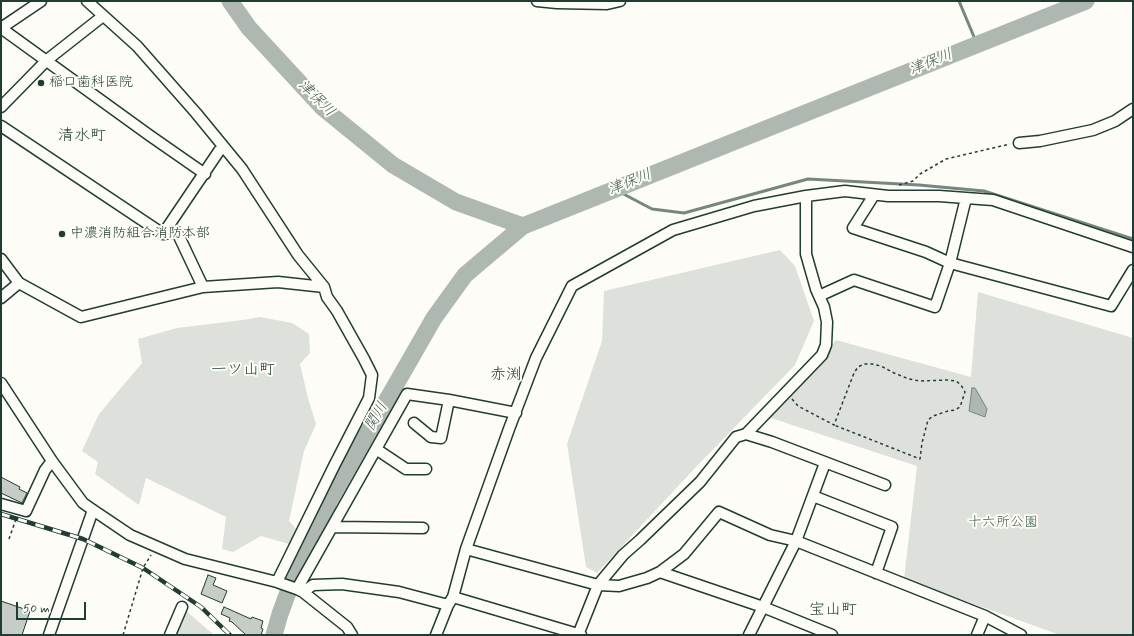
<!DOCTYPE html>
<html>
<head>
<meta charset="utf-8">
<style>
  body { margin:0 }
  #map { position:relative; width:1134px; height:636px; overflow:hidden; background:#fdfcf7; font-family:Mynerve,sans-serif }
  canvas { display:block }
  .frame { position:absolute; inset:0; border:2px solid #1f3d34; pointer-events:none }
  .scale { position:absolute; left:16px; top:602px; width:70px; height:18px; box-sizing:border-box; border:2px solid #1f3d34; border-top:0; padding-left:5px; font-size:12px; line-height:14px; white-space:nowrap; color:#1f3d34; -webkit-text-stroke:3px #fdfcf7; paint-order:stroke }
</style>
</head>
<body>
<div id="map">
<canvas width="1134" height="636"></canvas>
<div class="frame"></div>
<div class="scale">50 m</div>
</div>
<script>
const context = document.querySelector('canvas').getContext('2d');
context.lineJoin = 'round';
function fill(path, color) {
  context.fillStyle = color;
  context.fill(path, 'evenodd');
}
function poly(rows) {
  const path = new Path2D();
  for (const r of rows) {
    path.moveTo(r[0], r[1]);
    for (let i = 2; i < r.length; i += 2) path.lineTo(r[i], r[i + 1]);
  }
  return path;
}
function strokePath(path, color, width, dash) {
  context.strokeStyle = color;
  context.lineWidth = width;
  context.lineCap = dash ? 'butt' : 'round';
  context.setLineDash(dash || []);
  context.stroke(path);
}
function drawText(font, color, halo, rows, align = 'center') {
  context.font = font + ' Mynerve,"Klee One",sans-serif';
  context.lineWidth = 4;
  context.setLineDash([]);
  context.textBaseline = 'middle';
  context.strokeStyle = halo;
  context.fillStyle = color;
  for (const [text, x, y, turn = 0] of rows) {
    context.save();
    context.translate(x, y);
    context.rotate((+turn || 0) * Math.PI / 180);
    context.textAlign = isNaN(turn) ? turn : align;
    if (halo) context.strokeText(text, 0, 0);
    context.fillText(text, 0, 0);
    context.restore();
  }
}
const green = poly([
  [780,250,795,266,814,321,795,365,696,467,597,573,586,567,567,444,602,341,604,291],
  [978,292,1133,338,1133,635,1060,635,904,579,917,466,765,416,836,340,971,377],
  [260,317,292,323,309,334,310,353,300,364,308,398,316,424,304,451,289,521,297,530,289,544,261,536,233,552,222,549,226,517,146,478,139,505,95,474,98,462,82,451,99,414,142,363,138,339,177,328,243,320],
  [185,610,214,635,174,635]
]);
const water = poly([
  [972,388,975,388,987,409,985,417,969,411,972,388]
]);
const stream = poly([
  [959,1,977,44],
  [614,189,652,209,684,213,808,179,919,185,984,191,1133,239]
]);
const river = poly([
  [230,1,249,28,323,108,393,165,456,202,523,226],
  [274,635,280,614,295,573,321,523,329,501,434,318,465,275,523,226,1086,1]
]);
const building = poly([
  [1,477,20,487,19,489,27,493,22,503,1,493,1,477],
  [208,575,216,578,213,585,227,591,222,603,201,594,208,575],
  [1,601,30,611,22,635,1,635,1,601],
  [224,607,251,619,252,617,263,621,261,628,263,629,261,635,246,635,232,622,229,621,230,618,221,614,224,607]
]);
const path = poly([
  [899,185,913,181,920,174,946,159,1010,144],
  [792,399,798,406,834,425,854,373,858,367,864,364,872,364,881,366,894,373,909,379,920,381,947,380,956,381,961,385,965,392,960,407,955,410,948,411,933,416,928,420,922,443,920,459,834,425],
  [9,539,16,519],
  [123,635,143,568,151,555]
]);
const minor = poly([
  [87,1,137,46,196,113,242,169,298,255,324,287,327,297,337,311,364,359,372,375,369,398,334,466,277,582],
  [537,1,557,3,607,4,620,1],
  [1,28,149,135,205,174],
  [1,28,41,1],
  [1,107,47,60,103,16],
  [1,126,163,234,177,232,203,287],
  [1019,143,1040,141,1093,130,1115,121,1133,109],
  [874,195,853,228,926,252,950,263,966,198],
  [163,234,219,151,224,147],
  [1,259,19,283],
  [819,296,854,280,935,307,950,263,1111,306,1133,270],
  [1,298,19,283,81,317,203,287,278,282,324,287],
  [1,383,52,461,83,503,93,510,130,535,185,559,277,582,297,589,303,592,347,627,352,635],
  [414,423,431,437,441,438,449,400],
  [746,434,822,355,826,345,827,322,824,307,816,289,806,254,806,196],
  [376,449,406,469,426,469],
  [813,496,892,527,876,573],
  [1,504,26,511,45,470,52,461],
  [332,527,423,528],
  [466,549,598,585,619,586,647,578,660,572,684,554,719,512,770,535,796,541,985,616,1021,635],
  [660,572,763,607,832,635],
  [297,589,407,394,449,400,516,413],
  [303,592,313,585,342,584,399,592,448,605],
  [453,597,581,635],
  [49,635,93,510],
  [170,635,182,607],
  [436,635,448,605,453,597,466,549,509,429,536,358,572,286,673,230,754,206,806,196,845,191,888,196,939,196,993,200,1133,247],
  [578,635,598,585,623,555,640,540,700,482,736,437,746,434,772,442,885,485],
  [749,635,796,541,825,463],
  [977,635,985,616]
]);
const rail = poly([
  [1,514,83,539,143,568,201,607,230,635]
]);
const markers = [
  [41,83,4,"#1f3d34"],
  [62,234,4,"#1f3d34"]
];
const poiNames = [
  ["稲口歯科医院",49,83],
  ["中濃消防組合消防本部",70,234]
];
const parkNames = [
  ["十六所公園",1003,523]
];
const waterNames = [
  ["津保川",931,63,-22],
  ["津保川",316,99,45],
  ["津保川",630,183,-22],
  ["関川",377,417,-60]
];
const quarterNames = [
  ["清水町",82,137],
  ["一ツ山町",243,371],
  ["赤渕",506,376],
  ["宝山町",833,611]
];
fill(green, '#dde0db');
fill(water, '#aeb8b1');
strokePath(water, '#75877f', 1);
strokePath(stream, '#75877f', 3);
strokePath(river, '#aeb8b1', 17);
fill(building, '#c6cdc7');
strokePath(building, '#1f3d34', 1);
strokePath(minor, '#1f3d34', 13);
strokePath(path, '#1f3d34', 1.5, [3, 3]);
strokePath(minor, '#fdfcf7', 10);
strokePath(rail, '#1f3d34', 4.5);
strokePath(rail, '#fdfcf7', 3, [9]);
for (const [x, y, r, color] of markers) {
  const dot = new Path2D();
  dot.arc(x, y, r, 0, 2 * Math.PI);
  context.fillStyle = color;
  context.fill(dot);
  strokePath(dot, '#fdfcf7', 1.5);
}
drawText('14px', '#1f3d34', '#fdfcf7', poiNames, 'left');
drawText('14px', '#455e55', '#fdfcf7', parkNames);
drawText('italic 15px', '#435c53', '#fdfcf7', waterNames);
drawText('16px', '#1f3d34', '#fdfcf7', quarterNames);
</script>
</body>
</html>
